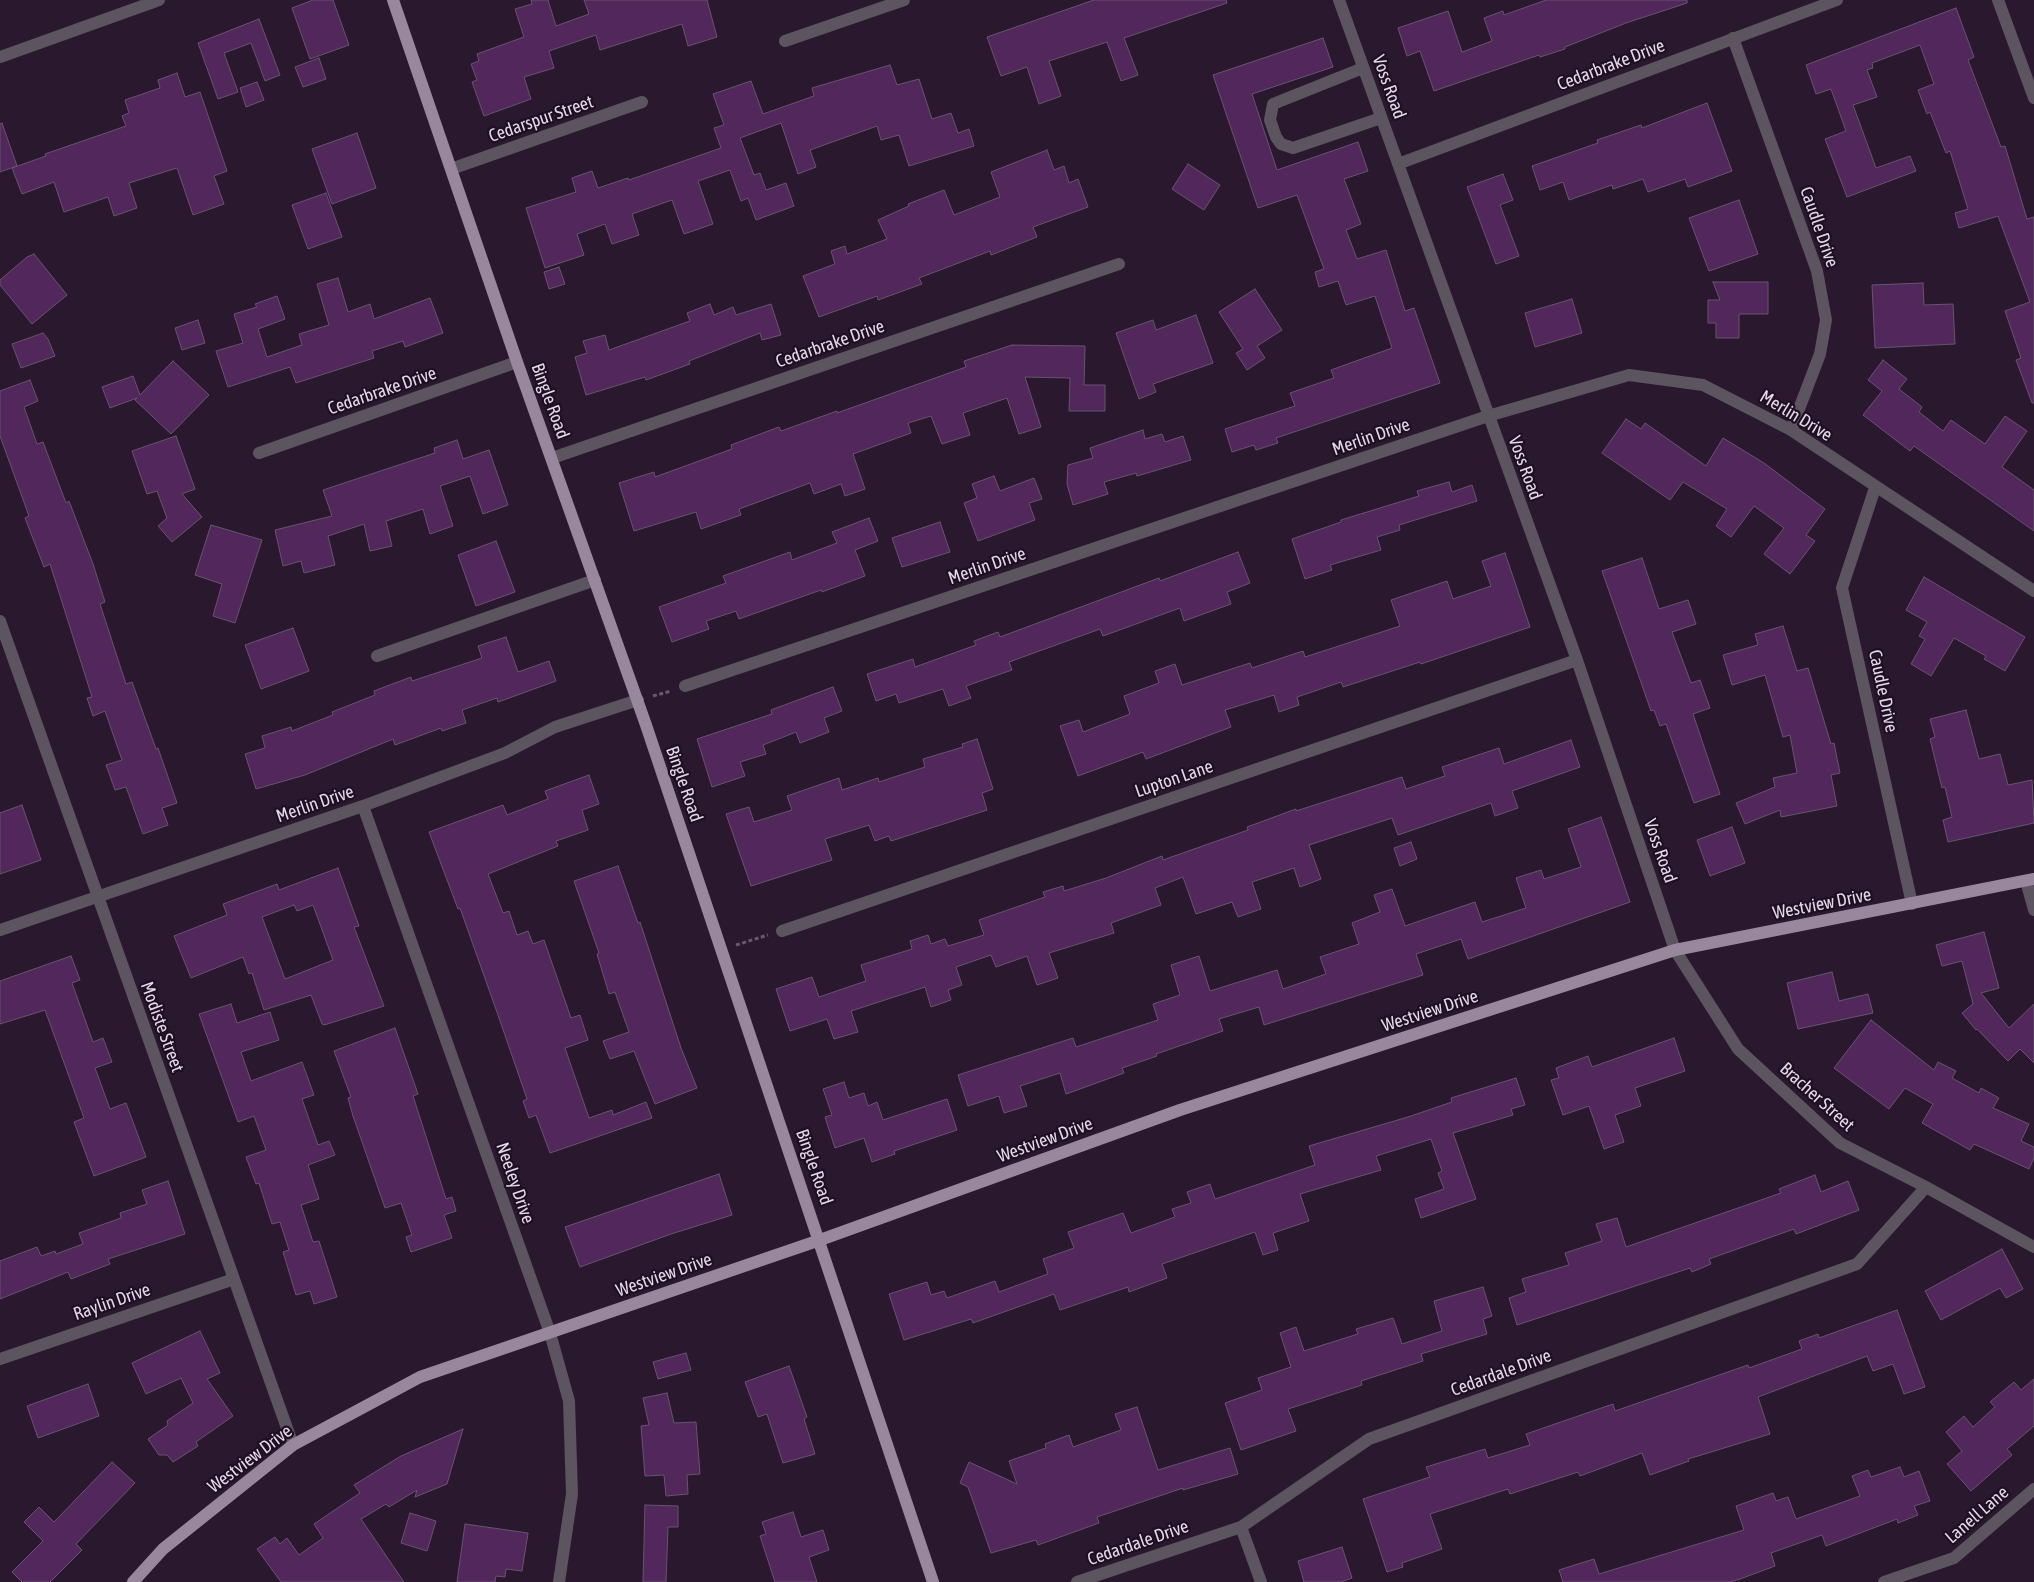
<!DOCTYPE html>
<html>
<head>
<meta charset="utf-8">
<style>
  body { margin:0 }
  canvas { display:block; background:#29182e }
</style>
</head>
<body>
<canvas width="2034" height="1582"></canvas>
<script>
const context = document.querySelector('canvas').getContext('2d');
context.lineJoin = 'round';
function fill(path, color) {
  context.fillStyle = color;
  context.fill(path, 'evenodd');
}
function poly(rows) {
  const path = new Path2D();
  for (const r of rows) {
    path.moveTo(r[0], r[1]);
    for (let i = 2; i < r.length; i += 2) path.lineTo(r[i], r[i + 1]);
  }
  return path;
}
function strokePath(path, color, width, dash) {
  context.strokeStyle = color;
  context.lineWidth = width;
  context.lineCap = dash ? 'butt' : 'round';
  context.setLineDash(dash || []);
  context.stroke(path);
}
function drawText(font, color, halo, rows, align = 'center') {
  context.font = font + ' "Asap Condensed",sans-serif';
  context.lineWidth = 4.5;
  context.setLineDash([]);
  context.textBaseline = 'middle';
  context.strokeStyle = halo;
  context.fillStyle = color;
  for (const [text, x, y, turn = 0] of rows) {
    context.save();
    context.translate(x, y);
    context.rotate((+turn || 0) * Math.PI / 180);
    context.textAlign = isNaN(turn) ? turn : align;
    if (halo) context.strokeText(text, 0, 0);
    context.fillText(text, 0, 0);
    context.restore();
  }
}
const building = poly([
  [313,0,333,0,349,45,310,59,292,8,313,0],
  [531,0,548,0,556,26,589,14,584,0,707,0,717,37,688,46,682,24,600,50,596,35,549,51,554,68,524,77,531,99,484,116,472,82,477,80,471,64,479,61,477,54,524,37,515,9,532,4,531,0],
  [1094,0,1226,0,1227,3,1124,38,1138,75,1121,81,1107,42,1049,61,1061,96,1039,104,1027,67,1001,76,987,37,1094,0],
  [1546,0,1687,0,1687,3,1626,23,1565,47,1565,49,1540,57,1539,55,1434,91,1420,51,1407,56,1398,28,1448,11,1462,52,1492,41,1484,18,1503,11,1504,15,1546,0],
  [1956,8,1974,57,1968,60,2001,147,2005,146,2027,219,2034,217,2034,403,2032,403,2016,360,2021,358,2005,311,2030,302,1998,216,1959,228,1955,213,1968,209,1950,151,1946,153,1930,112,1927,114,1918,90,1934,84,1920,45,1872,63,1873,68,1867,70,1877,97,1853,105,1876,168,1910,156,1916,171,1847,197,1825,139,1846,131,1831,89,1816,94,1806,65,1956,8],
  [259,19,280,75,265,81,251,43,224,53,238,92,218,99,198,43,259,19],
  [1323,38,1333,67,1252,94,1277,170,1358,142,1368,171,1344,179,1361,224,1346,230,1357,259,1386,250,1405,311,1414,308,1440,383,1276,438,1278,443,1256,450,1254,445,1232,452,1225,429,1295,406,1290,393,1334,378,1331,370,1392,348,1375,296,1346,305,1338,281,1319,287,1315,272,1324,269,1297,195,1258,208,1213,75,1323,38],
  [319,58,326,79,303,87,295,67,319,58],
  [890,65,897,85,919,79,932,119,951,113,958,133,969,129,974,146,909,166,899,135,881,140,877,126,810,150,816,167,798,174,781,123,740,138,754,175,760,173,766,190,786,183,794,206,756,220,748,198,741,201,730,170,698,181,713,224,684,234,672,200,632,214,639,235,612,244,605,224,577,234,584,255,545,268,526,208,576,192,572,178,592,171,598,188,628,178,629,180,721,148,714,128,724,125,713,94,751,81,763,114,814,96,812,88,890,65],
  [177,73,185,97,200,92,227,171,214,176,224,204,193,215,177,168,129,183,137,208,114,216,108,197,64,212,54,182,22,194,12,168,46,156,45,154,126,126,122,116,129,113,125,100,160,88,158,80,177,73],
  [257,82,264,100,246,107,240,88,257,82],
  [1707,103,1732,171,1688,187,1685,179,1648,192,1643,179,1613,189,1612,185,1569,200,1563,182,1540,190,1532,166,1598,143,1597,140,1641,125,1642,128,1707,103],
  [2,123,17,166,0,172,0,124,2,123],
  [357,133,376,188,332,204,312,149,357,133],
  [1047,150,1054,170,1064,166,1069,183,1078,179,1088,207,1033,227,1037,237,991,255,990,251,919,278,922,284,878,300,877,296,819,317,803,276,835,264,831,251,845,246,847,254,887,239,878,220,909,206,908,204,944,190,954,215,1000,197,991,172,1047,150],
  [1188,164,1220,185,1204,210,1172,189,1188,164],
  [1503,174,1513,200,1500,205,1519,256,1496,264,1467,187,1503,174],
  [326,193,342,237,308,249,292,205,326,193],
  [1739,200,1758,254,1709,271,1689,218,1739,200],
  [34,254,67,295,32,324,0,285,0,280,27,257,34,254],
  [559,267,565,284,549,289,544,272,559,267],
  [338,278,348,312,370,304,374,319,430,298,443,333,405,347,403,341,372,351,374,358,296,383,290,367,228,387,216,351,243,343,234,314,257,307,255,304,277,296,285,319,258,329,267,357,302,345,299,334,329,325,317,284,338,278],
  [1713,282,1768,282,1768,314,1739,314,1739,338,1716,338,1716,323,1708,323,1708,300,1720,300,1713,282],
  [1923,283,1924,305,1953,304,1955,344,1875,348,1872,285,1923,283],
  [1255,289,1282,330,1257,346,1265,358,1247,370,1236,353,1243,349,1219,312,1255,289],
  [1572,299,1582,333,1535,347,1525,313,1572,299],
  [710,304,714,315,733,307,736,315,771,304,781,335,762,340,760,333,689,361,690,364,646,380,645,377,586,395,575,357,587,353,583,341,605,335,609,350,690,321,687,313,710,304],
  [1196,315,1213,363,1153,384,1156,392,1139,399,1116,333,1153,320,1156,330,1196,315],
  [198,320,205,343,182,350,175,328,198,320],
  [43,333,48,339,55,356,21,368,12,344,43,333],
  [1012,345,1085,346,1084,385,1105,385,1105,411,1069,411,1070,378,1025,377,1041,427,1019,434,1007,398,963,413,970,435,942,444,931,416,908,423,911,433,853,454,865,489,845,496,841,484,814,494,810,483,739,509,741,515,701,529,696,512,634,531,619,483,654,472,655,477,732,449,731,445,779,427,781,431,837,411,837,413,966,367,964,361,1012,345],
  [1883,360,1907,379,1899,389,1922,407,1919,412,1943,431,1951,420,1985,444,2005,416,2027,431,2002,467,2034,490,2034,531,1914,446,1910,451,1863,415,1882,391,1868,380,1883,360],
  [173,361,209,395,171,434,135,400,137,398,110,408,102,387,133,376,140,395,173,361],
  [30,380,38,401,24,407,37,444,43,442,66,503,69,501,93,564,105,602,100,604,126,684,132,682,156,749,158,748,177,803,162,808,168,825,143,834,126,787,115,790,106,765,122,760,105,711,93,716,87,698,92,697,50,564,44,567,25,518,29,516,0,436,0,391,30,380],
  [1626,419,1641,429,1645,423,1706,466,1723,438,1764,463,1825,509,1806,535,1815,541,1790,574,1764,554,1784,528,1754,506,1731,537,1716,526,1727,509,1683,482,1670,500,1602,453,1626,419],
  [1143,430,1145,439,1162,434,1165,442,1183,436,1191,460,1137,476,1136,473,1104,482,1108,494,1073,505,1067,484,1068,465,1093,458,1090,448,1143,430],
  [176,436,195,489,182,494,202,517,172,542,158,526,167,518,157,491,147,494,132,451,176,436],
  [457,440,463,459,489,450,508,505,483,514,470,476,440,486,453,526,430,534,423,509,386,521,392,546,370,551,364,524,328,536,335,565,304,573,301,561,283,566,275,530,332,516,323,490,435,453,434,448,457,440],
  [994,476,1000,491,1034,478,1042,499,1029,503,1035,520,978,541,964,503,977,498,972,484,994,476],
  [1449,482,1452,492,1472,485,1477,501,1399,525,1400,530,1377,537,1381,550,1330,565,1332,570,1305,579,1292,539,1341,522,1341,520,1419,496,1417,491,1449,482],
  [869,518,878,541,855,550,865,576,822,592,821,590,739,619,736,611,706,621,709,629,672,642,659,607,726,583,723,576,790,552,792,560,837,543,832,532,869,518],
  [940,522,950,552,902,567,892,538,940,522],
  [211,525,262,540,235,623,213,616,222,584,195,575,211,525],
  [496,541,515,592,476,606,458,555,496,541],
  [1238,552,1250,583,1227,592,1231,604,1184,621,1180,608,1103,636,1100,629,1009,662,1012,670,966,686,971,698,949,706,943,689,899,703,896,694,876,701,867,674,913,659,915,667,976,645,974,641,998,632,1000,637,1159,578,1160,581,1238,552],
  [1505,553,1530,627,1421,664,1420,662,1343,687,1341,682,1297,697,1299,705,1279,712,1274,695,1225,710,1231,727,1146,759,1143,752,1078,776,1060,726,1079,720,1083,732,1130,714,1124,696,1159,683,1155,671,1175,664,1182,685,1250,663,1252,668,1303,651,1305,657,1400,626,1391,600,1447,581,1453,599,1491,586,1482,561,1505,553],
  [1642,558,1659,609,1688,600,1696,624,1672,632,1691,683,1700,680,1710,708,1693,714,1720,794,1694,803,1666,724,1660,726,1654,710,1651,711,1602,571,1642,558],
  [1924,577,2025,637,2005,671,1984,659,1986,656,1954,638,1931,676,1911,664,1925,639,1919,636,1927,622,1906,610,1924,577],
  [1783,626,1797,671,1808,668,1831,744,1834,743,1840,773,1831,775,1837,806,1781,817,1780,810,1745,824,1736,803,1775,787,1773,778,1797,773,1790,735,1783,737,1765,675,1732,685,1723,655,1758,645,1755,634,1783,626],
  [293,628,309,671,261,689,245,645,293,628],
  [506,637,518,672,549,661,556,681,498,702,497,698,462,710,466,723,442,731,441,728,395,745,393,739,305,775,256,789,245,754,265,748,262,736,291,727,292,731,333,715,332,712,375,695,374,691,411,677,412,681,482,658,478,646,506,637],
  [833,687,842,711,824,718,829,732,800,743,796,732,763,745,766,754,740,762,745,776,712,787,697,739,772,714,771,710,833,687],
  [1966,710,1979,759,2000,754,2008,785,2032,780,2034,823,1948,842,1943,820,1952,817,1945,787,1942,788,1930,739,1935,737,1930,719,1966,710],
  [977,739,993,789,982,793,987,810,891,841,889,836,875,841,869,825,825,839,832,860,751,886,726,814,749,807,754,822,792,810,787,796,839,778,842,790,878,778,879,782,925,767,923,759,963,747,962,744,977,739],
  [1571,740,1580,767,1512,791,1518,808,1495,816,1491,803,1398,835,1392,818,1309,845,1321,879,1300,887,1294,868,1252,882,1261,909,1238,917,1232,902,1196,914,1183,877,1155,888,1161,905,1111,923,1114,933,1049,953,1058,978,1037,985,1027,956,996,967,991,955,956,967,962,985,948,990,951,1000,931,1007,925,987,851,1011,858,1032,834,1039,827,1019,790,1031,776,989,812,977,819,997,866,981,861,965,912,949,910,941,928,935,931,944,945,939,948,946,984,935,979,920,1045,897,1043,892,1063,886,1064,891,1106,878,1162,856,1163,860,1248,830,1247,827,1296,809,1296,811,1402,777,1406,789,1445,776,1442,767,1499,748,1504,764,1571,740],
  [589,775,599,804,582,810,588,830,556,841,558,846,488,874,503,913,509,911,517,935,528,931,533,944,544,940,571,1018,580,1015,588,1040,565,1048,589,1118,612,1110,613,1115,646,1102,652,1118,550,1153,536,1115,529,1118,523,1101,527,1099,498,1015,460,908,458,909,429,832,503,805,507,815,548,799,545,791,589,775],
  [22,805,41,860,0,874,0,813,22,805],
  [1601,817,1630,902,1468,959,1461,939,1416,954,1423,975,1264,1025,1259,1007,1219,1019,1223,1031,1156,1054,1157,1056,1122,1068,1124,1073,1066,1094,1060,1073,1020,1086,1027,1106,1004,1113,999,1096,968,1106,958,1075,1073,1038,1076,1047,1158,1020,1153,1004,1180,995,1171,965,1199,956,1210,991,1277,970,1283,989,1326,974,1320,957,1359,944,1352,923,1380,912,1374,895,1392,889,1405,926,1475,902,1482,922,1526,908,1516,878,1541,870,1544,879,1581,867,1568,829,1601,817],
  [1732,827,1745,863,1710,876,1697,840,1732,827],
  [1411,842,1417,859,1400,866,1394,848,1411,842],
  [618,866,638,923,640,922,681,1048,697,1088,655,1104,634,1051,610,1059,603,1041,629,1032,615,992,609,994,597,954,599,953,574,881,618,866],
  [338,868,359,926,354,927,384,1006,324,1025,322,1024,311,995,264,1010,252,973,249,974,243,957,191,978,174,936,227,915,223,904,277,884,279,890,338,868],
  [294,905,297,911,313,905,333,960,285,979,262,917,294,905],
  [1984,932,1999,988,1981,993,2009,1028,2034,1004,2034,1063,2020,1049,2008,1061,1977,1029,1976,1030,1962,1013,1973,1004,1962,961,1942,966,1936,945,1984,932],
  [71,956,80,980,72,983,93,1042,103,1038,112,1062,95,1068,110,1109,126,1103,146,1157,94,1176,74,1122,84,1118,45,1010,0,1024,0,981,71,956],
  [1832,972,1839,1001,1868,994,1873,1013,1798,1029,1787,983,1832,972],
  [231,1004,237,1023,270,1012,279,1040,241,1052,251,1081,302,1062,314,1095,302,1099,318,1145,329,1141,335,1155,308,1165,319,1199,301,1205,313,1242,319,1241,337,1297,314,1304,310,1291,296,1295,283,1252,289,1250,280,1222,272,1224,259,1183,256,1184,246,1157,266,1150,254,1116,238,1122,199,1014,231,1004],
  [1871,1020,1934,1070,1938,1062,1956,1071,1952,1078,1979,1093,1981,1088,1999,1098,1993,1108,2029,1124,2021,1141,2034,1147,2034,1158,2029,1169,1974,1144,1970,1150,1922,1123,1933,1104,1905,1088,1889,1109,1834,1068,1871,1020],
  [395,1028,418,1094,413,1096,446,1199,452,1197,456,1211,444,1215,452,1238,411,1252,406,1237,412,1235,401,1203,385,1208,353,1116,348,1098,351,1097,334,1051,395,1028],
  [1674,1038,1685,1071,1635,1088,1641,1106,1615,1115,1624,1142,1604,1149,1589,1106,1563,1115,1551,1080,1559,1078,1556,1068,1588,1056,1592,1067,1674,1038],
  [1516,1078,1525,1105,1511,1109,1513,1115,1453,1133,1476,1199,1421,1218,1415,1199,1444,1189,1438,1173,1442,1171,1431,1139,1376,1156,1381,1170,1300,1194,1309,1221,1273,1233,1278,1250,1263,1255,1255,1232,1162,1264,1167,1278,1129,1292,1128,1287,1060,1310,1054,1294,973,1323,971,1319,904,1340,889,1294,927,1282,931,1295,944,1291,947,1298,995,1281,999,1292,1048,1274,1043,1259,1074,1248,1068,1232,1123,1213,1131,1233,1175,1217,1172,1209,1191,1203,1187,1192,1210,1184,1215,1199,1315,1165,1309,1146,1408,1117,1452,1102,1451,1098,1516,1078],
  [844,1082,849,1098,864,1093,868,1106,877,1102,883,1120,947,1099,957,1130,894,1151,895,1154,872,1162,864,1138,835,1148,825,1117,832,1115,823,1089,844,1082],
  [719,1174,732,1215,671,1234,580,1267,565,1227,719,1174],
  [1815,1175,1821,1192,1848,1181,1859,1210,1796,1234,1794,1229,1709,1259,1711,1264,1692,1272,1690,1268,1517,1325,1509,1298,1526,1292,1522,1279,1569,1265,1565,1253,1602,1241,1596,1224,1617,1218,1626,1247,1781,1193,1779,1189,1815,1175],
  [168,1181,185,1234,108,1259,110,1264,71,1279,68,1272,0,1299,0,1261,37,1247,41,1256,55,1251,56,1254,83,1244,79,1233,121,1218,120,1213,147,1204,142,1190,168,1181],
  [2002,1249,2023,1289,2006,1298,2000,1288,1941,1320,1925,1291,2002,1249],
  [1483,1287,1492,1316,1483,1319,1487,1334,1421,1354,1423,1361,1361,1381,1362,1385,1288,1409,1296,1431,1241,1450,1225,1403,1262,1390,1258,1378,1291,1367,1280,1333,1296,1327,1304,1351,1358,1334,1356,1329,1393,1318,1402,1344,1442,1331,1434,1301,1483,1287],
  [1897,1310,1925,1387,1904,1394,1893,1364,1873,1371,1867,1356,1758,1397,1770,1434,1688,1459,1689,1461,1650,1475,1642,1453,1580,1476,1578,1472,1510,1494,1508,1489,1430,1514,1442,1549,1402,1563,1403,1567,1387,1572,1363,1499,1430,1477,1426,1467,1485,1449,1488,1458,1530,1445,1526,1434,1613,1404,1615,1411,1748,1365,1749,1368,1802,1349,1799,1341,1818,1334,1819,1338,1897,1310],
  [200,1331,220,1373,207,1379,233,1416,196,1442,198,1446,173,1462,167,1455,159,1455,148,1439,168,1425,167,1421,193,1403,181,1378,146,1394,132,1363,200,1331],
  [686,1353,691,1370,658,1379,653,1362,686,1353],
  [789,1366,807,1417,804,1419,815,1454,783,1463,767,1414,758,1417,745,1382,789,1366],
  [2034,1379,2034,1426,2007,1449,2012,1455,1971,1491,1947,1464,1962,1451,1946,1432,1964,1416,1973,1427,1995,1407,1990,1402,2014,1382,2021,1390,2034,1379],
  [88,1384,99,1416,38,1438,27,1406,88,1384],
  [667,1393,674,1423,696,1422,700,1474,687,1475,688,1494,666,1496,664,1475,645,1476,641,1426,649,1425,643,1398,667,1393],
  [1137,1407,1158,1470,1230,1448,1238,1474,1183,1490,1183,1488,1097,1517,1099,1523,1038,1545,1036,1540,991,1553,968,1487,960,1483,969,1462,1017,1484,1009,1461,1046,1448,1045,1444,1069,1435,1073,1447,1121,1430,1115,1414,1137,1407],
  [463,1429,447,1484,415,1497,417,1490,389,1507,386,1504,361,1519,404,1582,281,1582,257,1549,275,1537,280,1544,287,1538,299,1555,323,1538,314,1524,360,1493,354,1485,401,1456,463,1429],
  [112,1462,135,1483,76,1544,82,1550,50,1582,22,1582,12,1572,43,1541,24,1522,39,1507,54,1522,112,1462],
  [1900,1467,1904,1477,1919,1471,1930,1501,1914,1506,1918,1515,1898,1523,1897,1519,1826,1546,1822,1535,1771,1553,1775,1566,1740,1579,1730,1582,1563,1582,1559,1570,1594,1559,1599,1574,1744,1530,1736,1506,1773,1493,1776,1501,1788,1497,1796,1519,1860,1496,1852,1476,1868,1470,1871,1477,1900,1467],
  [645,1505,678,1506,678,1527,668,1527,666,1582,643,1582,645,1505],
  [793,1512,801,1537,823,1530,829,1550,809,1557,817,1582,775,1582,760,1536,766,1534,762,1522,793,1512],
  [410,1513,436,1521,427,1551,401,1543,410,1513],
  [465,1524,528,1533,522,1571,506,1569,505,1577,496,1576,495,1582,457,1582,465,1524],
  [1342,1547,1352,1578,1341,1582,1304,1582,1298,1561,1342,1547]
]);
const path = poly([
  [653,696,671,691],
  [736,945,768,935]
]);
const minor = poly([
  [1339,0,1577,660,1675,950,1738,1049,1840,1143,1926,1187,2034,1247],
  [1998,0,2034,98],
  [1733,38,1817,271,1826,320,1820,354,1791,430],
  [785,41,904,0],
  [0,57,159,0],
  [1363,68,1273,104,1270,120,1276,137,1281,144,1293,148,1381,118],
  [1398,164,1837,0],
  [451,169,642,102],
  [259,453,517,362],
  [552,458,1119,264],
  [1875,488,1842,588,1912,904],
  [0,621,293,1445],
  [377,656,595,580],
  [685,686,1488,416,1629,375,1703,385,1791,430,2034,591],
  [363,806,550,1333,569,1401,572,1494,559,1582],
  [2026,881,2034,910],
  [0,930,363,806,505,753,555,727,638,700],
  [782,931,1577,660],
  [0,1359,234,1279],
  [1241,1527,1261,1582],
  [1077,1582,1241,1527,1369,1439,1857,1264,1926,1187],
  [1884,1582,1954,1558,2034,1489]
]);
const major = poly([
  [393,0,517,362,646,725,933,1582],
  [133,1582,163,1549,293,1445,420,1377,820,1240,1180,1110,1675,950,2034,879]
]);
const streetNames = [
  ["Cedarbrake Drive",1611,65,-21],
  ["Voss Road",1389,87,70],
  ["Cedarspur Street",541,119,-19],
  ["Caudle Drive",1819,227,71],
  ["Cedarbrake Drive",830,344,-19],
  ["Cedarbrake Drive",382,391,-19],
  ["Bingle Road",550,401,70],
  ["Merlin Drive",1796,416,31],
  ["Merlin Drive",1371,437,-19],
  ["Voss Road",1525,468,70],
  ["Merlin Drive",987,566,-19],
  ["Caudle Drive",1883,691,78],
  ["Lupton Lane",1174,779,-19],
  ["Bingle Road",684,784,71],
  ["Merlin Drive",315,804,-19],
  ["Voss Road",1660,851,71],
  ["Westview Drive",1822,904,-11],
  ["Westview Drive",1430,1011,-18],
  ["Modiste Street",162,1027,70],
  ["Bracher Street",1817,1097,42],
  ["Westview Drive",1045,1140,-20],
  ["Bingle Road",814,1167,71],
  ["Neeley Drive",515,1183,71],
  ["Westview Drive",664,1275,-19],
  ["Raylin Drive",112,1302,-19],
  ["Cedardale Drive",1501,1373,-20],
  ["Westview Drive",250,1459,-37],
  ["Lanell Lane",1977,1515,-41],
  ["Cedardale Drive",1138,1543,-19]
];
fill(building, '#51275c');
strokePath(building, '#67546d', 1);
strokePath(path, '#695a6d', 3, [4, 2.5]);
strokePath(minor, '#5c545f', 12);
strokePath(major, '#99879e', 12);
drawText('18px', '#e5d9e8', '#1f0f24', streetNames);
</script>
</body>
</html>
